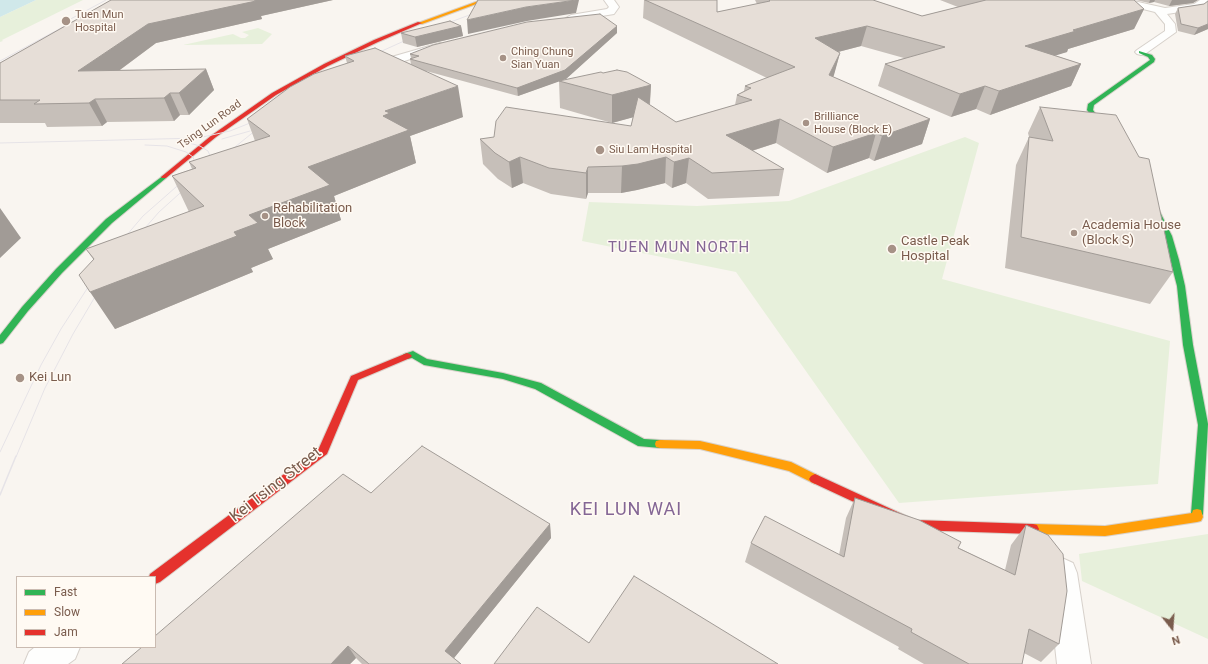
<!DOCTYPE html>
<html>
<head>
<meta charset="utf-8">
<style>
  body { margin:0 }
  #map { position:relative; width:1208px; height:664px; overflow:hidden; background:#f9f5f0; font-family:Roboto,sans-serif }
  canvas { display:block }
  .legend { position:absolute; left:16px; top:576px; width:140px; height:72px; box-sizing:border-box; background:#fffaf3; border:1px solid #cabbb1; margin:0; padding:5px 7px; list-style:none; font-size:12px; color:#7a5c4d }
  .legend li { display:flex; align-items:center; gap:8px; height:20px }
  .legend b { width:20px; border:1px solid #cabbb1 }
  .north { position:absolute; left:1152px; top:608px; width:40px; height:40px; -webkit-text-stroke:3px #fffaf3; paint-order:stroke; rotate:163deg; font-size:11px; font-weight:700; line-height:16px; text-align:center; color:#7a5c4d }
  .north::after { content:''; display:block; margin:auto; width:14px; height:18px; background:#7a5c4d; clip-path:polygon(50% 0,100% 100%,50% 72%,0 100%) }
</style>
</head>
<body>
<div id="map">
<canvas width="1208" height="664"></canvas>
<ul class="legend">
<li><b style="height:5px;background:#30b455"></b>Fast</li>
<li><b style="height:5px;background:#ff9f0a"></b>Slow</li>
<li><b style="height:5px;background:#e5322d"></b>Jam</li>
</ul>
<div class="north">N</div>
</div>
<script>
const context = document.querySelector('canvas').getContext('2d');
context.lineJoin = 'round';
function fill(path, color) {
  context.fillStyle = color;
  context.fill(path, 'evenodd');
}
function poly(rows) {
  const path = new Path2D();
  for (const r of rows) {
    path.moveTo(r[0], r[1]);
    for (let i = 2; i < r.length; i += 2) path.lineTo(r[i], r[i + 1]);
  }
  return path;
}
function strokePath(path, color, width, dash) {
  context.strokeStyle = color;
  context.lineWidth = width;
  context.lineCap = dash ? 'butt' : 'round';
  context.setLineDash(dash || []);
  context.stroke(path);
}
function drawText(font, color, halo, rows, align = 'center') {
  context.font = font + ' Roboto,sans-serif';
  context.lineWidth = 3;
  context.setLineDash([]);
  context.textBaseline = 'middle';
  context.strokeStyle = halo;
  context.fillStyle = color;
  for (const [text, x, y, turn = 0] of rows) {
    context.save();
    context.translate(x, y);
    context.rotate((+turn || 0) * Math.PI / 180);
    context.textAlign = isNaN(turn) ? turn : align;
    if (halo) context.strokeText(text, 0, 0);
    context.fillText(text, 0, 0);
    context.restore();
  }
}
const green = poly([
  [36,0,83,0,2,40,3,41,0,42,0,17],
  [258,28,272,34,262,44,183,45,233,34,241,38,245,38,249,35,242,32],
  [965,137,979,143,942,279,1170,341,1158,484,899,503,736,272,582,241,589,202,697,206,789,201],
  [1208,534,1208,639,1082,581,1079,554]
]);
const water = poly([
  [0,0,36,0,0,17]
]);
const street = poly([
  [604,0,614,0,619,7,614,14,571,21,566,18,571,15,607,9,609,7,604,0],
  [1113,0,1129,0,1165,8,1194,4,1200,0,1208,0,1208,3,1200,9,1167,14,1175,24,1176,32,1145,54,1141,55,1137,54,1135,52,1137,50,1165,31,1165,24,1155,12,1115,2,1113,0],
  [440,43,444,44,446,46,444,48,392,65,388,64,386,61,388,58,440,43],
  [1062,558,1073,563,1077,573,1091,664,1057,664,1047,573,1051,563,1062,558],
  [35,647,80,647,75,659,68,664,24,664,29,652,35,647]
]);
const fast = poly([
  [1139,51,1152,55,1155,59,1154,62,1094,105,1093,110,1111,136,1106,137,1087,110,1088,104,1150,60,1148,57,1139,53,1139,51],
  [164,175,166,176,166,178,112,223,62,273,28,311,3,343,0,344,0,335,22,307,56,269,106,219,164,175],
  [1149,194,1152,196,1172,236,1179,260,1185,286,1193,345,1208,424,1203,514,1201,518,1197,519,1193,518,1191,514,1198,425,1183,345,1177,286,1164,236,1146,196,1149,194],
  [413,351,427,359,503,373,541,383,644,439,660,440,664,441,665,444,664,447,660,448,638,446,535,389,503,379,424,365,412,358,407,359,404,358,402,356,404,354,413,351]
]);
const slow = poly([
  [481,0,487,0,422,24,418,23,481,0],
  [660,440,700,441,791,462,819,476,821,479,819,482,815,484,789,471,700,449,660,448,656,447,655,444,656,441,660,440],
  [1197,509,1201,510,1203,517,1201,521,1197,522,1105,536,1033,534,1029,533,1027,529,1029,525,1033,524,1105,526,1192,513,1193,510,1197,509]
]);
const jam = poly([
  [418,22,422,23,378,42,328,66,276,95,216,137,166,178,162,178,161,177,212,135,272,93,324,64,374,40,418,22],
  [407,353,410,354,412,356,410,358,358,380,327,454,160,582,155,584,155,577,149,577,150,574,319,448,351,376,407,353],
  [815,474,915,520,1033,524,1037,525,1039,529,1037,533,1033,534,914,530,811,482,809,479,811,476,815,474]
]);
const tramFar1 = poly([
  [65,22,106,0],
  [440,26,480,11],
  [373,55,413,37],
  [0,61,72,22],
  [222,139,250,131],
  [185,142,200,146,208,151,211,158,210,165],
  [0,143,198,138,230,131,260,119],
  [145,145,167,146,186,152,193,157,194,160,192,171],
  [225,155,261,126],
  [138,236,159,212,189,185],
  [120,243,143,216,184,180],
  [0,452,41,365,61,329,94,278],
  [16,457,45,388,73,334,99,290]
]);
const tram = poly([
  [0,495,16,456]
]);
const wall = poly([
  [111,0,333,0,261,16,262,19,156,43,120,70,206,69,214,90,189,115,180,115,174,121,107,122,102,126,47,127,45,123,0,123,0,63],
  [644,0,717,0,717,12,757,4,755,0,873,0,922,16,958,7,940,0,1134,0,1144,9,1134,29,1068,49,1067,52,1054,55,1081,64,1071,86,990,115,976,109,951,117,878,86,885,64,904,58,861,46,838,52,840,53,833,77,930,119,922,144,874,161,869,158,827,173,776,143,752,151,784,169,779,196,708,199,686,183,672,188,665,183,637,190,621,193,588,193,586,199,551,194,523,183,512,188,498,179,483,164,480,139,631,126,633,117,612,123,560,108,559,81,518,96,426,71,463,117,410,136,416,163,334,196,341,220,268,249,273,259,251,268,253,272,115,329,93,259,86,249,189,212,172,176,192,169,189,162,255,141,247,119,347,63,345,56,411,64,410,59,411,58,410,54,617,33,566,79,559,81,603,73,651,85,650,105,676,122,735,105,737,95,744,91,745,86,767,78,643,18],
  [1136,0,1198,0,1193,3,1169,6,1154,2,1149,3],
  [1208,1,1208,29,1194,35,1178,31,1175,14,1178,8,1204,4],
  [461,26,463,36,417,47,403,43,401,33],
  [1040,107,1173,272,1150,304,1005,268,1016,165,1029,137,1028,133],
  [371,493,550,524,551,538,454,658,461,664,362,664,356,658,350,664,122,664],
  [855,498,1005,570,1011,545,1026,525,1059,644,1041,662,1024,653,1022,664,924,664,898,649,899,647,745,562,751,543,839,555,846,518]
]);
const shadedWall = poly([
  [252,0,333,0,261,16,262,19,156,43,90,92,78,71,148,24],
  [576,0,579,0,576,13,527,21,468,34,467,20,526,7],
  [1150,0,1155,0,1154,2,1149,3],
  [1172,0,1198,0,1193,3,1169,6],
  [1144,9,1134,29,1068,49,1067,52,1016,68,1025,46,1073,30],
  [1208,24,1208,29,1194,35,1198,28],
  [461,26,463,36,417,47,415,37],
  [617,26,617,33,566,79,518,96,517,88],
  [867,26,861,46,811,59,815,38],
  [840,53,834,75,824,98,829,75],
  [1081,64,1071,86,990,115,999,91],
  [206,69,214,90,189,115,179,93],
  [651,85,649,113,612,123,612,95],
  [458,86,463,117,410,136,416,163,334,196,341,220,268,249,273,259,251,268,253,272,115,329,90,292,234,232,249,215,308,167,383,116,385,111],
  [985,86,976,109,951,117,960,94],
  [170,93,180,115,174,121,164,98],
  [95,99,107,122,102,126,89,103],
  [780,119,776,143,723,160,726,135],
  [930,119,922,144,874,161,882,136],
  [876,133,869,158,827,173,833,147],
  [520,157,523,183,512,188,509,162],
  [666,157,665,183,637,190,621,193,622,166],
  [689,158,686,183,672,188,674,162],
  [588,167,588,193,586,199,586,173],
  [0,208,21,238,0,258],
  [550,524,551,538,450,663,445,651],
  [348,646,356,658,350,664,331,664]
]);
const building = poly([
  [111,0,254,0,256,1,148,24,78,71,206,69,179,93,170,93,164,98,95,99,89,103,34,104,40,100,0,100,0,63,111,0],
  [478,0,576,0,526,7,467,20,478,0],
  [645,0,717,0,717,12,770,1,769,0,873,0,922,16,986,0,1134,0,1144,9,1073,30,1076,31,1025,46,1081,64,999,91,985,86,960,94,885,64,945,47,867,26,815,38,840,53,829,75,930,119,882,136,876,133,833,147,780,119,726,135,784,169,712,173,689,158,674,162,666,157,638,164,622,166,588,167,586,173,549,168,520,157,509,162,495,153,480,139,494,137,496,121,506,107,631,126,638,97,676,122,752,100,737,95,751,88,745,86,795,67,645,0],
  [1208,1,1208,24,1198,28,1181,24,1178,8,1204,4,1208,1],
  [600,14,617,26,565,70,517,88,410,59,419,56,410,54,433,45,527,22,600,14],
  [450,21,461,26,415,37,401,33,450,21],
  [375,48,458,86,385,111,390,113,383,116,409,130,308,167,330,185,249,215,258,223,234,232,237,236,90,292,79,275,94,259,86,249,204,206,172,176,196,168,189,162,270,136,247,119,290,87,314,74,354,61,345,56,375,48],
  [617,70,627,72,651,85,612,95,559,81,601,72,603,73,617,70],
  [1040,107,1116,115,1139,157,1149,159,1173,272,1021,237,1029,137,1053,141,1040,107],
  [422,446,550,524,445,651,461,664,369,664,348,646,331,664,122,664,142,647,155,647,155,636,343,474,371,493,422,446],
  [855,498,919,520,961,542,958,548,1015,575,1026,525,1048,535,1063,554,1067,591,1059,644,1029,629,1022,664,969,664,911,632,912,629,751,543,765,516,844,557,855,498],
  [634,576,778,664,494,664,537,607,589,643,634,576]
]);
const markers = [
  [66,21,5,"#a69286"],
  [503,58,4,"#a69286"],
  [806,123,4,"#a69286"],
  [600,150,5,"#a69286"],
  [265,216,4,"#a69286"],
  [1074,233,4,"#a69286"],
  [892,249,5,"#a69286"],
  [20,378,5,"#a69286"]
];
const farPoinames = [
  ["Tuen Mun",75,15],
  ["Hospital",75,28],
  ["Ching Chung",511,52],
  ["Sian Yuan",511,65],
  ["Brilliance",814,117],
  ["House (Block E)",814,130],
  ["Siu Lam Hospital",609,150]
];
const farStreetnames = [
  ["Tsing Lun Road",210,125,-36]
];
const poiNames = [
  ["Rehabilitation",273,209],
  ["Block",273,224],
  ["Academia House",1082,226],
  ["(Block S)",1082,241],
  ["Castle Peak",901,242],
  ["Hospital",901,257],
  ["Kei Lun",29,378]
];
const quarterNames = [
  ["TUEN MUN NORTH",679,248]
];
const nearStreetnames = [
  ["Kei Tsing Street",276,485,-38]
];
const nearQuarternames = [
  ["KEI LUN WAI",626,510]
];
fill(green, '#e7f0db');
fill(water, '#d0e8ea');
strokePath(street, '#d7d1cb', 2);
strokePath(fast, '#d9d2cb', 2);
strokePath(slow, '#d9d2cb', 2);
strokePath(jam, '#d9d2cb', 2);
fill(street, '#fefefd');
fill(fast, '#30b455');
fill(slow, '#ff9f0a');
fill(jam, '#e5322d');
strokePath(tramFar1, '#e6e3e7', 1);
strokePath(tram, '#e6e3e7', 1.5);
fill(wall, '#c6bfb9');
fill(shadedWall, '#a19b96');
fill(building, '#e6ded7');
strokePath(building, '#a19b96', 1);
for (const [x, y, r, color] of markers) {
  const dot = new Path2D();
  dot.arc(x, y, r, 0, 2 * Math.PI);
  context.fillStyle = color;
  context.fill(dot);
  strokePath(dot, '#fffaf3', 1.5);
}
drawText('11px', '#7a5c4d', '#fffaf3', farPoinames, 'left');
drawText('11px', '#7a5c4d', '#fffaf3', farStreetnames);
drawText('13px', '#7a5c4d', '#fffaf3', poiNames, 'left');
context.letterSpacing = '1px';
drawText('15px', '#846695', '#fffaf3', quarterNames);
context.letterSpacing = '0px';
drawText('16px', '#7a5c4d', '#fffaf3', nearStreetnames);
context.letterSpacing = '1px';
drawText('18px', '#846695', '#fffaf3', nearQuarternames);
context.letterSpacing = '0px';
</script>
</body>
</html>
